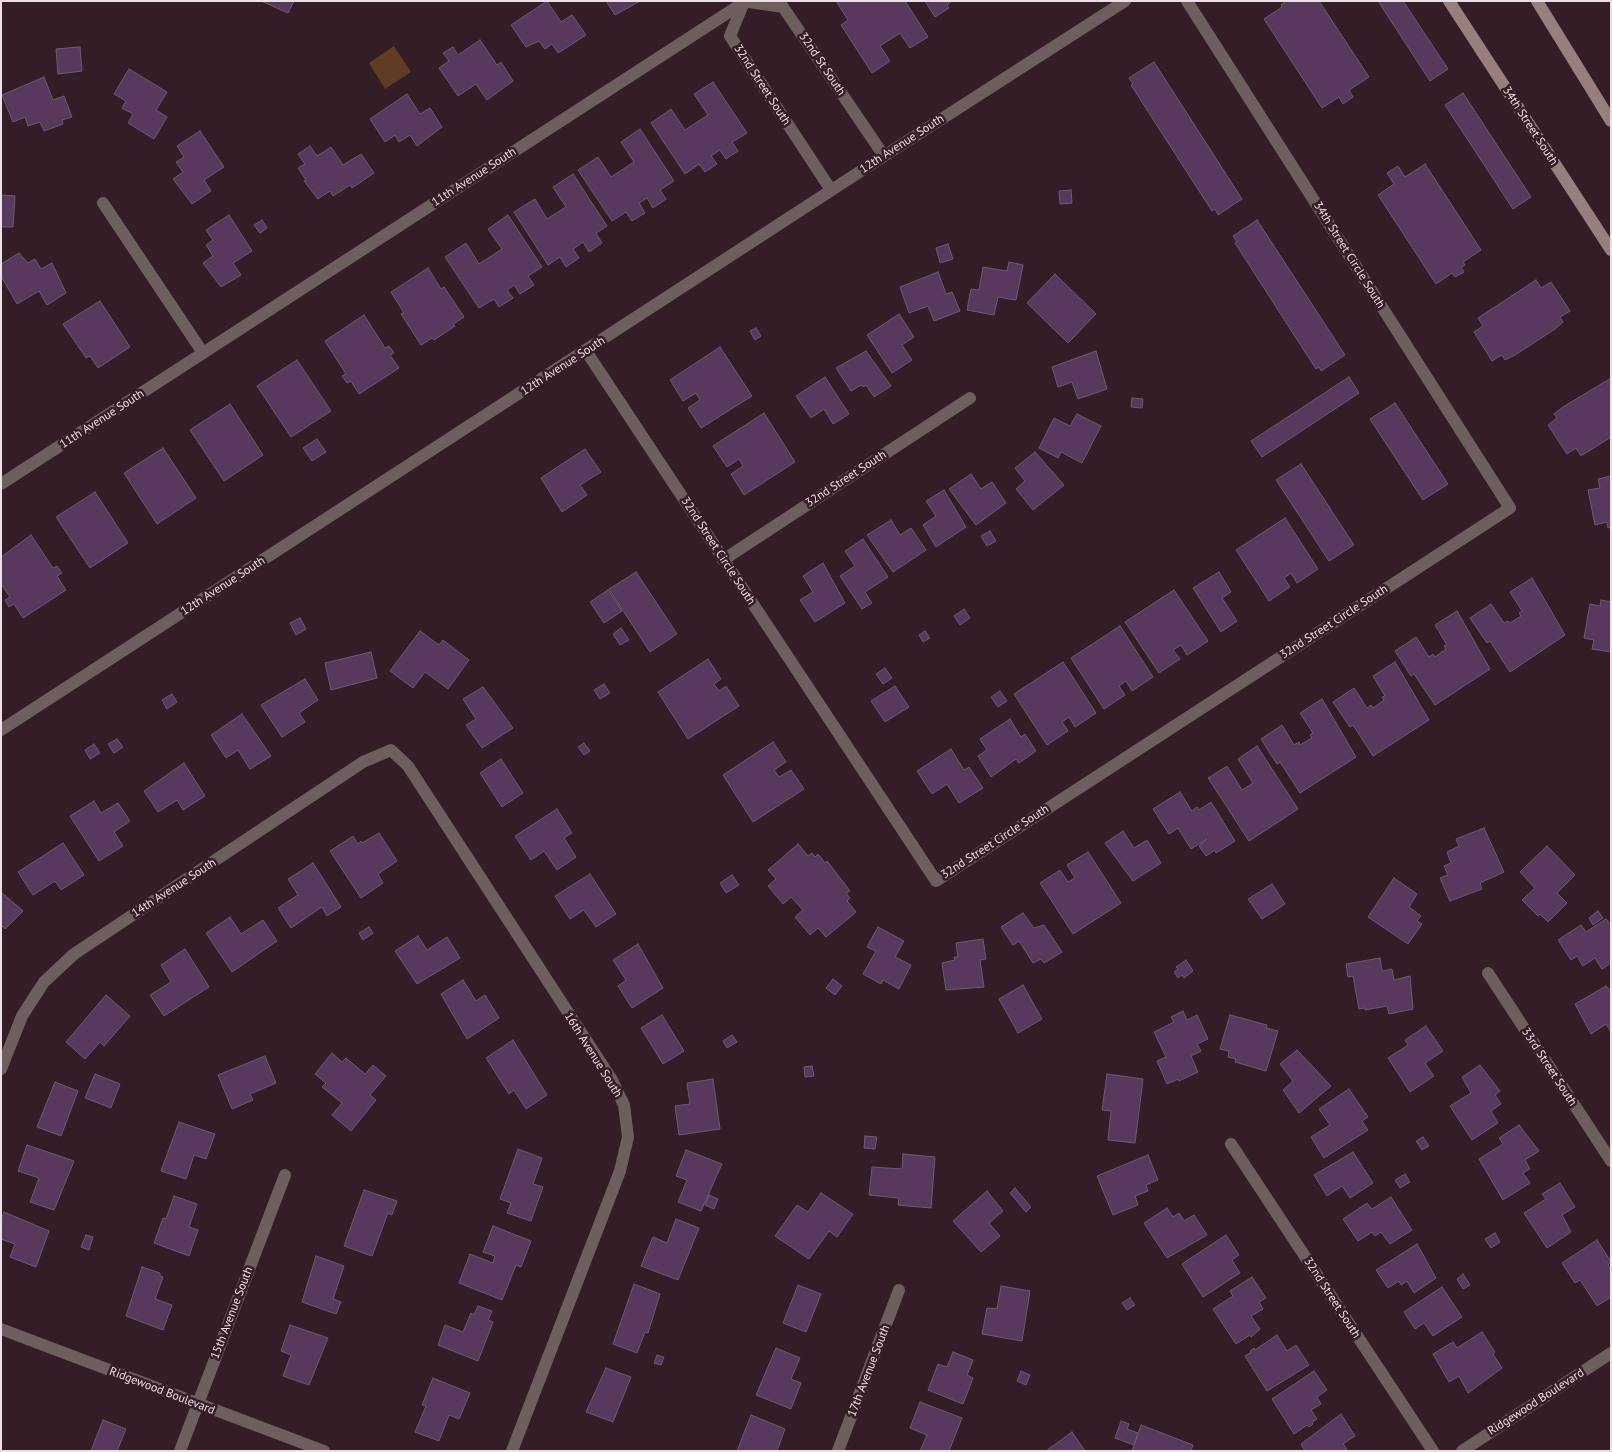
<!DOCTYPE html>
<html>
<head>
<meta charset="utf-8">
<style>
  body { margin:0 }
  #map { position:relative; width:1612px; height:1452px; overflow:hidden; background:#351d28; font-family:"PT Sans",sans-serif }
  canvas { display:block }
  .frame { position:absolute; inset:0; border:2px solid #efdee5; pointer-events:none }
</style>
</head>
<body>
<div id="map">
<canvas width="1612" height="1452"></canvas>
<div class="frame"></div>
</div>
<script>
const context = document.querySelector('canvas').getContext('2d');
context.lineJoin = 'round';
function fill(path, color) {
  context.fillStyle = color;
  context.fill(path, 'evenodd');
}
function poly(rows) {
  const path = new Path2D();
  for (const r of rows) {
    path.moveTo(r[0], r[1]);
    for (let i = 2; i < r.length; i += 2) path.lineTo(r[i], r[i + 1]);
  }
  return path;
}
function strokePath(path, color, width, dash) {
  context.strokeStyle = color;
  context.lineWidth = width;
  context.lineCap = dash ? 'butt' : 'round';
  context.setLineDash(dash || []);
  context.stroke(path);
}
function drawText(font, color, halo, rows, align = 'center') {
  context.font = font + ' "PT Sans",sans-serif';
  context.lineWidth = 5;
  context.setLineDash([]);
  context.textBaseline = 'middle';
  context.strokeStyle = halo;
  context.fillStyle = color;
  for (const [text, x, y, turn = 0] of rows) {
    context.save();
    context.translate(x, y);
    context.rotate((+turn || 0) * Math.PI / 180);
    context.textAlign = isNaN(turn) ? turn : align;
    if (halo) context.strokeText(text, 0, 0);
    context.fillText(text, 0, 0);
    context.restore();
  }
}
const green = poly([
  [394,46,411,72,385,89,369,63]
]);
const building = poly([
  [261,1,294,1,288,13,261,1],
  [547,1,561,22,572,15,586,35,558,53,552,44,545,49,539,41,526,47,511,25,547,1],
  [606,1,640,1,615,15,606,1],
  [836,1,905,1,928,37,910,48,900,33,880,46,890,61,872,73,841,25,848,20,836,1],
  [925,1,952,1,947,5,949,8,935,17,925,1],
  [1286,1,1319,1,1369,77,1349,90,1353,97,1343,104,1339,97,1322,108,1264,19,1282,7,1281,5,1286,1],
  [1378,1,1403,1,1448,69,1430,81,1378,1],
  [480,40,497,65,501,62,513,81,487,100,476,84,458,96,439,68,449,61,443,53,453,47,458,55,480,40],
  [80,47,82,71,58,74,56,49,80,47],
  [1154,62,1242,199,1218,215,1215,209,1212,211,1131,85,1133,84,1129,78,1154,62],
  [129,69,167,92,156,110,167,117,154,139,128,123,133,114,122,108,126,101,114,94,129,69],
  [44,77,53,100,64,96,72,117,62,120,63,124,44,131,40,122,28,126,25,117,13,122,2,95,44,77],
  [713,82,747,133,732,142,738,151,726,159,720,150,711,156,717,164,705,172,699,164,685,174,651,123,671,109,685,130,708,115,694,94,713,82],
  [1463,93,1531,197,1513,209,1445,105,1463,93],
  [407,94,420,114,430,108,442,127,417,146,410,135,399,142,395,135,385,142,370,119,407,94],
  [640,129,674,181,660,190,666,199,653,208,647,198,639,203,645,213,632,221,626,212,612,221,578,170,598,157,611,177,634,162,621,142,640,129],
  [200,131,224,167,204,180,211,191,192,204,173,179,183,172,176,162,184,157,177,146,200,131],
  [310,146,317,156,331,147,343,165,361,154,374,173,352,188,350,185,333,196,330,191,318,199,304,181,306,180,298,168,305,164,298,154,310,146],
  [1425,164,1481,250,1463,262,1465,265,1461,267,1464,272,1455,277,1452,273,1436,284,1378,195,1394,184,1387,173,1398,166,1405,177,1425,164],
  [573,174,607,226,596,233,602,243,589,252,583,242,573,249,579,258,566,267,560,257,548,265,514,212,535,199,547,219,566,207,553,187,573,174],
  [1071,190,1072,203,1060,204,1059,191,1071,190],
  [1,195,15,196,13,227,1,227,1,195],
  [229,215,252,251,233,263,241,275,221,287,203,263,213,256,206,245,213,240,206,230,229,215],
  [508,215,542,267,528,276,534,285,520,294,514,285,507,290,513,298,499,307,494,299,479,308,445,257,466,243,479,264,502,249,488,229,508,215],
  [262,220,267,228,260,233,254,225,262,220],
  [1257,220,1345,355,1321,371,1319,367,1316,369,1235,243,1237,242,1233,236,1257,220],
  [948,244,953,259,940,263,936,248,948,244],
  [19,253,28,263,35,259,41,269,52,263,66,293,47,305,39,291,17,304,1,276,1,264,19,253],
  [1009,262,1023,265,1016,300,998,297,994,315,967,310,971,289,979,290,983,267,1007,271,1009,262],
  [428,268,441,289,444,287,464,317,453,324,455,326,434,340,432,338,421,345,401,314,404,313,391,292,428,268],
  [938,272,946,294,952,292,960,311,934,321,928,306,909,313,900,287,938,272],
  [1055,274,1096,314,1068,343,1027,303,1055,274],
  [1536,280,1541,288,1551,282,1570,311,1560,317,1563,322,1555,329,1515,355,1505,360,1502,355,1492,361,1474,332,1483,326,1478,318,1536,280],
  [100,301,130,347,98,368,90,356,86,358,63,324,100,301],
  [899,314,914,337,902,345,912,360,892,373,867,335,899,314],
  [364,315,385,348,389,346,394,353,390,355,399,368,359,394,351,381,347,383,342,376,346,374,325,341,364,315],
  [756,328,761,336,755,340,750,331,756,328],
  [720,347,752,396,701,428,688,408,700,400,696,393,683,401,670,380,720,347],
  [866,351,891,386,874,397,866,385,863,387,861,385,851,391,836,368,866,351],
  [1096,351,1107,389,1078,399,1072,382,1058,387,1052,367,1096,351],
  [297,360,331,411,291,437,257,386,297,360],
  [825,377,849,414,833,424,824,409,811,418,796,396,825,377],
  [1349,377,1359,393,1262,457,1251,441,1349,377],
  [1611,378,1611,437,1581,456,1576,448,1567,454,1548,425,1557,418,1554,414,1563,407,1611,378],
  [1132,398,1143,399,1142,408,1131,407,1132,398],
  [1395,403,1448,484,1423,500,1370,419,1395,403],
  [230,404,263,455,224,481,190,430,230,404],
  [764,413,795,462,744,495,731,474,743,466,739,459,727,467,713,446,764,413],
  [1077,414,1101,426,1082,463,1061,452,1058,458,1039,448,1054,418,1070,426,1077,414],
  [317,439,326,452,312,461,303,448,317,439],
  [163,448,196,498,157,524,124,473,163,448],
  [585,449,601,472,580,485,587,495,562,512,541,478,585,449],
  [1035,452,1064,485,1033,510,1016,489,1025,481,1015,468,1035,452],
  [1301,464,1354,545,1329,561,1276,480,1301,464],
  [971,474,981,489,992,482,1006,503,976,525,949,489,971,474],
  [1611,476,1611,527,1608,528,1607,522,1595,525,1588,490,1600,488,1598,479,1611,476],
  [944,490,966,527,936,547,923,525,936,516,926,501,944,490],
  [95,492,128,543,90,568,56,517,95,492],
  [1285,518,1318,569,1297,583,1291,573,1284,578,1290,587,1269,601,1236,550,1285,518],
  [891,520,900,535,911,528,926,550,893,572,867,535,891,520],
  [990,531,996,541,987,546,981,536,990,531],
  [31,535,53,568,57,566,62,573,57,576,66,590,23,618,14,604,9,607,5,600,10,597,1,584,1,557,31,535],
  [863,539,888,577,865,592,872,603,862,609,840,576,855,566,845,551,863,539],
  [823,563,845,603,815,622,800,600,813,592,803,576,823,563],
  [636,572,677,634,650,652,609,589,636,572],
  [1219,572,1231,592,1222,598,1237,621,1221,632,1193,588,1219,572],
  [1532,578,1565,635,1510,672,1490,641,1487,643,1470,618,1491,604,1504,623,1508,621,1510,623,1521,616,1519,613,1522,611,1510,592,1532,578],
  [608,590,622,611,604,623,590,602,608,590],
  [1174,590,1208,641,1187,655,1181,645,1173,650,1180,659,1159,673,1125,622,1174,590],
  [1601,600,1611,602,1611,652,1592,649,1594,640,1584,638,1590,604,1600,606,1601,600],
  [964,609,970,618,960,625,954,616,964,609],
  [1457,611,1490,669,1435,705,1414,674,1411,676,1395,651,1416,637,1429,657,1433,654,1435,657,1446,649,1444,646,1447,645,1435,625,1457,611],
  [300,618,306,629,296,635,290,623,300,618],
  [1120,626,1153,677,1132,691,1126,681,1119,686,1125,695,1104,709,1071,658,1120,626],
  [621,628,629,640,620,645,613,634,621,628],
  [420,631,439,645,443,640,469,660,448,689,425,672,413,688,390,671,420,631],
  [925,631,930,638,923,642,919,635,925,631],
  [371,652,377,678,331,690,325,663,371,652],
  [708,659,721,679,714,684,719,691,726,686,739,706,688,739,658,692,708,659],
  [1063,662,1096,713,1075,727,1069,717,1062,722,1068,731,1047,745,1014,694,1063,662],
  [1395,662,1429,720,1373,756,1353,725,1350,727,1333,702,1354,688,1367,708,1371,705,1373,708,1384,700,1382,697,1385,696,1373,676,1395,662],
  [885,668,892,678,883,684,876,674,885,668],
  [305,679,318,700,299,713,305,722,282,737,261,705,305,679],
  [604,684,610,693,600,699,594,690,604,684],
  [895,686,909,707,885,722,871,701,895,686],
  [483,687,513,728,482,748,466,725,476,719,463,699,483,687],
  [1000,691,1007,701,998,707,991,697,1000,691],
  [172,694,177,702,167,709,162,700,172,694],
  [1322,699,1356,757,1300,793,1280,762,1277,764,1261,739,1282,725,1294,745,1299,742,1300,745,1312,738,1310,735,1313,733,1300,713,1322,699],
  [242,714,271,756,250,769,238,750,226,758,211,735,242,714],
  [1010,719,1021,737,1025,734,1036,751,1019,763,1016,759,991,777,978,756,987,750,980,739,1010,719],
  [117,739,123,747,114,753,108,744,117,739],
  [773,742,786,762,774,770,779,777,791,770,804,789,753,822,723,775,773,742],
  [584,743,590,751,584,755,578,747,584,743],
  [94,744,100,753,90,759,85,750,94,744],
  [1257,746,1298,809,1249,841,1208,778,1227,766,1242,790,1253,783,1238,759,1257,746],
  [951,749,964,770,969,767,983,788,959,803,947,784,932,794,917,771,951,749],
  [501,759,523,793,502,807,480,773,501,759],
  [184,763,205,796,183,810,177,800,158,812,144,791,184,763],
  [1180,792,1192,811,1197,807,1199,810,1211,802,1235,841,1216,853,1215,850,1206,856,1199,846,1207,839,1191,849,1178,828,1169,834,1153,809,1180,792],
  [94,801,101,813,118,803,130,821,114,832,123,846,99,861,70,816,94,801],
  [557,809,572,833,564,838,576,857,557,870,544,851,531,860,515,836,557,809],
  [1484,828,1504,872,1480,883,1482,889,1450,901,1440,878,1448,875,1444,866,1451,863,1447,852,1459,846,1456,839,1484,828],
  [1123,831,1134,848,1147,840,1161,863,1133,881,1105,843,1123,831],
  [379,833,397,861,378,874,383,883,361,898,330,851,353,836,358,844,361,841,362,843,379,833],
  [63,843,84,875,61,890,55,881,33,895,18,872,63,843],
  [798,844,808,856,812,853,815,857,818,854,825,863,827,861,850,891,846,893,850,898,847,901,856,912,826,937,818,928,810,935,795,917,803,910,791,897,783,904,768,886,776,879,768,870,798,844],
  [1547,846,1575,875,1557,893,1567,903,1548,922,1540,914,1538,916,1522,900,1535,888,1520,872,1547,846],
  [1088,852,1121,903,1073,934,1040,883,1060,870,1068,882,1075,878,1067,865,1088,852],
  [313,863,341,907,327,916,322,907,291,928,278,908,298,895,288,879,313,863],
  [590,874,616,914,596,927,584,910,570,919,555,896,590,874],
  [732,875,739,885,726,893,720,883,732,875],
  [1394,878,1417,894,1409,907,1421,916,1417,921,1422,924,1408,944,1368,917,1394,878],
  [1272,884,1285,904,1262,919,1248,899,1272,884],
  [1,892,23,911,5,929,1,925,1,892],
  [1598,911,1603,918,1593,925,1589,918,1598,911],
  [1023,913,1034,928,1044,925,1062,952,1044,963,1041,959,1033,963,1019,941,1013,945,1001,927,1023,913],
  [230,917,241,934,263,920,277,941,232,972,206,933,230,917],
  [1606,919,1611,925,1611,963,1602,969,1595,958,1583,966,1577,956,1571,960,1558,940,1581,925,1586,932,1606,919],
  [369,927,373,933,363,940,359,933,369,927],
  [878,927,904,941,895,957,911,965,899,989,883,980,881,984,863,974,876,951,867,947,878,927],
  [418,936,427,950,447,937,460,958,417,984,395,951,418,936],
  [983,939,986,959,980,960,984,987,946,990,942,963,955,960,954,957,958,957,956,943,983,939],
  [638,944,663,988,632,1008,618,986,626,980,613,960,638,944],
  [185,949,209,987,164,1016,150,995,171,982,161,965,185,949],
  [1380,958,1382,971,1392,969,1394,980,1410,976,1413,1009,1389,1014,1387,1006,1365,1010,1365,1008,1359,1009,1353,976,1348,977,1346,964,1380,958],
  [1186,960,1193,971,1184,978,1182,975,1178,978,1174,972,1178,969,1176,967,1186,960],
  [833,979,842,986,835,995,826,988,833,979],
  [463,980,476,1001,485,995,499,1018,467,1039,441,994,463,980],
  [1023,985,1042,1019,1018,1033,999,999,1023,985],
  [1606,986,1611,991,1611,1032,1606,1024,1591,1034,1575,1004,1606,986],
  [106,995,130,1016,104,1046,100,1042,85,1059,66,1042,106,995],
  [1183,1011,1187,1020,1197,1015,1208,1039,1197,1044,1201,1051,1191,1056,1198,1072,1179,1081,1178,1079,1167,1084,1157,1061,1166,1057,1154,1032,1174,1022,1171,1017,1183,1011],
  [662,1015,684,1051,663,1064,641,1028,662,1015],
  [1230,1015,1267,1025,1266,1028,1278,1031,1266,1071,1235,1062,1236,1059,1228,1057,1229,1051,1220,1049,1230,1015],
  [1426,1026,1443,1051,1425,1063,1434,1076,1410,1092,1388,1058,1408,1045,1405,1040,1426,1026],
  [732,1035,737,1042,727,1048,723,1041,732,1035],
  [513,1040,547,1095,526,1109,514,1090,509,1094,486,1058,513,1040],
  [1297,1050,1331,1086,1299,1113,1283,1090,1293,1081,1280,1064,1297,1050],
  [332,1053,342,1062,346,1058,365,1074,373,1065,386,1076,370,1095,376,1100,351,1131,332,1115,342,1103,322,1087,326,1083,315,1074,332,1053],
  [265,1056,276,1083,250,1094,253,1100,232,1109,218,1075,265,1056],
  [1480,1065,1500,1091,1495,1095,1501,1104,1491,1111,1498,1123,1472,1140,1450,1106,1471,1093,1462,1077,1480,1065],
  [812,1066,814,1076,805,1077,804,1067,812,1066],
  [95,1074,120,1084,111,1108,85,1098,95,1074],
  [1107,1074,1143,1079,1135,1143,1108,1140,1111,1111,1102,1110,1107,1074],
  [713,1079,720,1129,679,1135,675,1106,690,1104,687,1083,713,1079],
  [55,1082,78,1091,61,1136,37,1127,55,1082],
  [1349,1089,1368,1117,1362,1121,1368,1130,1324,1158,1311,1137,1330,1125,1319,1109,1349,1089],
  [179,1122,215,1134,206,1159,194,1155,186,1179,161,1171,179,1122],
  [1519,1125,1539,1151,1525,1160,1530,1169,1523,1173,1530,1183,1503,1200,1479,1159,1503,1144,1499,1138,1519,1125],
  [865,1136,877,1137,875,1149,864,1148,865,1136],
  [1423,1137,1429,1146,1422,1150,1416,1141,1423,1137],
  [27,1145,74,1161,54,1210,30,1202,39,1178,18,1171,27,1145],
  [518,1149,542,1158,533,1184,543,1187,531,1221,507,1213,511,1203,500,1199,518,1149],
  [686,1150,722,1164,701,1211,678,1202,687,1180,676,1176,686,1150],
  [1353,1152,1373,1183,1350,1198,1342,1186,1327,1196,1314,1175,1353,1152],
  [903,1154,935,1157,931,1208,898,1205,899,1198,869,1195,872,1167,902,1169,903,1154],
  [1148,1155,1158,1180,1146,1185,1148,1191,1135,1196,1138,1205,1113,1215,1097,1176,1148,1155],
  [1405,1174,1410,1182,1400,1188,1395,1180,1405,1174],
  [1560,1183,1575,1207,1562,1215,1571,1232,1547,1248,1524,1213,1546,1199,1542,1194,1560,1183],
  [1015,1188,1031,1207,1026,1212,1010,1193,1015,1188],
  [364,1190,397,1201,392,1215,388,1213,372,1256,344,1246,364,1190],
  [987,1191,1003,1211,989,1223,1000,1236,981,1252,953,1221,987,1191],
  [821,1193,853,1214,837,1237,829,1231,809,1259,775,1236,797,1205,808,1212,821,1193],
  [709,1195,718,1199,714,1209,705,1205,709,1195],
  [174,1196,197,1204,189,1227,198,1230,189,1256,154,1243,163,1218,166,1219,174,1196],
  [1391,1197,1412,1230,1390,1244,1381,1232,1375,1236,1372,1232,1358,1241,1343,1219,1367,1203,1372,1209,1391,1197],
  [1167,1208,1173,1217,1179,1213,1184,1221,1194,1215,1207,1235,1167,1258,1144,1223,1167,1208],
  [4,1212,49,1231,36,1267,10,1257,15,1244,1,1239,1,1219,4,1212],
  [676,1219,699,1228,678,1280,641,1266,653,1237,667,1243,676,1219],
  [493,1226,531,1241,521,1267,516,1265,502,1300,459,1283,470,1254,493,1263,495,1256,483,1252,493,1226],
  [1495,1233,1500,1242,1491,1248,1485,1239,1495,1233],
  [86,1235,93,1237,89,1250,81,1247,86,1235],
  [1226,1235,1239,1255,1232,1260,1240,1273,1203,1297,1182,1264,1226,1235],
  [1597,1240,1611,1262,1608,1265,1611,1270,1611,1297,1597,1306,1580,1280,1575,1283,1562,1263,1597,1240],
  [1417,1244,1436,1278,1414,1293,1407,1281,1401,1285,1399,1281,1388,1288,1376,1270,1417,1244],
  [316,1256,344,1266,333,1299,341,1302,336,1314,302,1302,316,1256],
  [142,1267,160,1273,160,1276,163,1277,155,1299,172,1305,163,1330,126,1316,142,1267],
  [1463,1274,1470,1285,1463,1289,1457,1279,1463,1274],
  [1252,1277,1266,1298,1259,1302,1263,1309,1251,1316,1260,1329,1251,1337,1250,1335,1236,1344,1213,1309,1233,1296,1230,1291,1252,1277],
  [634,1284,660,1294,648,1333,645,1332,637,1353,613,1344,634,1284],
  [798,1285,821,1294,806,1332,783,1323,798,1285],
  [1001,1286,1030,1291,1022,1341,982,1334,987,1308,997,1309,1001,1286],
  [1442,1287,1462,1317,1433,1336,1424,1323,1415,1329,1404,1312,1442,1287],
  [1130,1298,1135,1305,1127,1310,1122,1303,1130,1298],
  [478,1306,492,1311,488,1320,493,1322,478,1361,438,1345,445,1325,463,1332,471,1313,474,1315,478,1306],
  [290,1325,328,1338,309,1385,283,1376,291,1355,281,1351,290,1325],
  [1482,1332,1495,1352,1493,1354,1502,1368,1468,1393,1459,1376,1449,1382,1433,1354,1453,1342,1457,1348,1482,1332],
  [1277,1335,1287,1351,1296,1345,1309,1365,1267,1391,1245,1356,1251,1352,1250,1351,1254,1348,1255,1350,1277,1335],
  [776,1348,800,1358,791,1379,801,1383,791,1409,756,1395,776,1348],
  [953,1352,973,1360,967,1375,973,1378,963,1404,928,1390,938,1364,947,1367,953,1352],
  [657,1355,664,1357,661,1365,654,1363,657,1355],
  [606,1368,631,1377,613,1422,586,1412,606,1368],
  [1021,1371,1030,1375,1026,1385,1017,1381,1021,1371],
  [1314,1371,1327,1390,1317,1397,1321,1404,1311,1410,1317,1419,1312,1422,1313,1424,1309,1427,1307,1425,1294,1434,1272,1399,1314,1371],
  [433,1378,470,1393,459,1419,449,1415,439,1441,415,1432,426,1406,422,1405,433,1378],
  [920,1402,962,1418,949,1451,920,1451,927,1435,910,1428,920,1402],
  [1341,1414,1355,1436,1343,1444,1347,1449,1343,1451,1305,1451,1301,1444,1341,1414],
  [751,1415,785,1429,777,1451,737,1451,751,1415],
  [103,1420,126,1429,117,1451,91,1451,103,1420],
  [1121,1421,1129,1424,1127,1429,1138,1433,1134,1445,1115,1438,1121,1421],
  [1141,1425,1193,1445,1191,1451,1132,1451,1141,1425],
  [1072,1432,1085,1451,1046,1451,1072,1432]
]);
const minor = poly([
  [743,1,783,7,884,156],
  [744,2,730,36,831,190],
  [103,203,203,353],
  [586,351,936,881,1510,508,1187,1],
  [1,484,746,1],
  [723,560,970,398],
  [1488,973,1611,1161],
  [1,1069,22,1016,44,982,74,954,363,762,391,750,408,766,612,1080,624,1105,628,1137,620,1171,512,1451],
  [1231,1144,1433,1451],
  [1,1329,324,1451],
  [180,1451,285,1175],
  [838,1451,899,1290],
  [1462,1451,1611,1353]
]);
const tertiary = poly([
  [1,730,884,156,1125,1]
]);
const secondary = poly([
  [1449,1,1611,250],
  [1537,1,1611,121]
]);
const streetNames = [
  ["32nd St South",822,64,56],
  ["32nd Street South",762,85,57],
  ["34th Street South",1530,126,57],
  ["12th Avenue South",902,144,-33],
  ["11th Avenue South",474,177,-33],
  ["34th Street Circle South",1349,255,58],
  ["12th Avenue South",563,366,-33],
  ["11th Avenue South",102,419,-33],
  ["32nd Street South",846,479,-33],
  ["32nd Street Circle South",718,551,57],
  ["12th Avenue South",223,586,-33],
  ["32nd Street Circle South",1334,622,-33],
  ["32nd Street Circle South",995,842,-33],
  ["14th Avenue South",174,888,-33],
  ["16th Avenue South",593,1055,58],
  ["33rd Street South",1549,1067,57],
  ["32nd Street South",1332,1298,57],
  ["15th Avenue South",232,1313,-69],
  ["17th Avenue South",869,1371,-69],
  ["Ridgewood Boulevard",162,1391,21],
  ["Ridgewood Boulevard",1536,1402,-33]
];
fill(green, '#5f3c23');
fill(building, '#57395d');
strokePath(building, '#6d5b71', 1);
strokePath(minor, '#6d5f5e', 12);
strokePath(tertiary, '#6d5f5e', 12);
strokePath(secondary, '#967f7e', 12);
drawText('12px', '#efdee5', '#351d28', streetNames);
</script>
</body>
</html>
